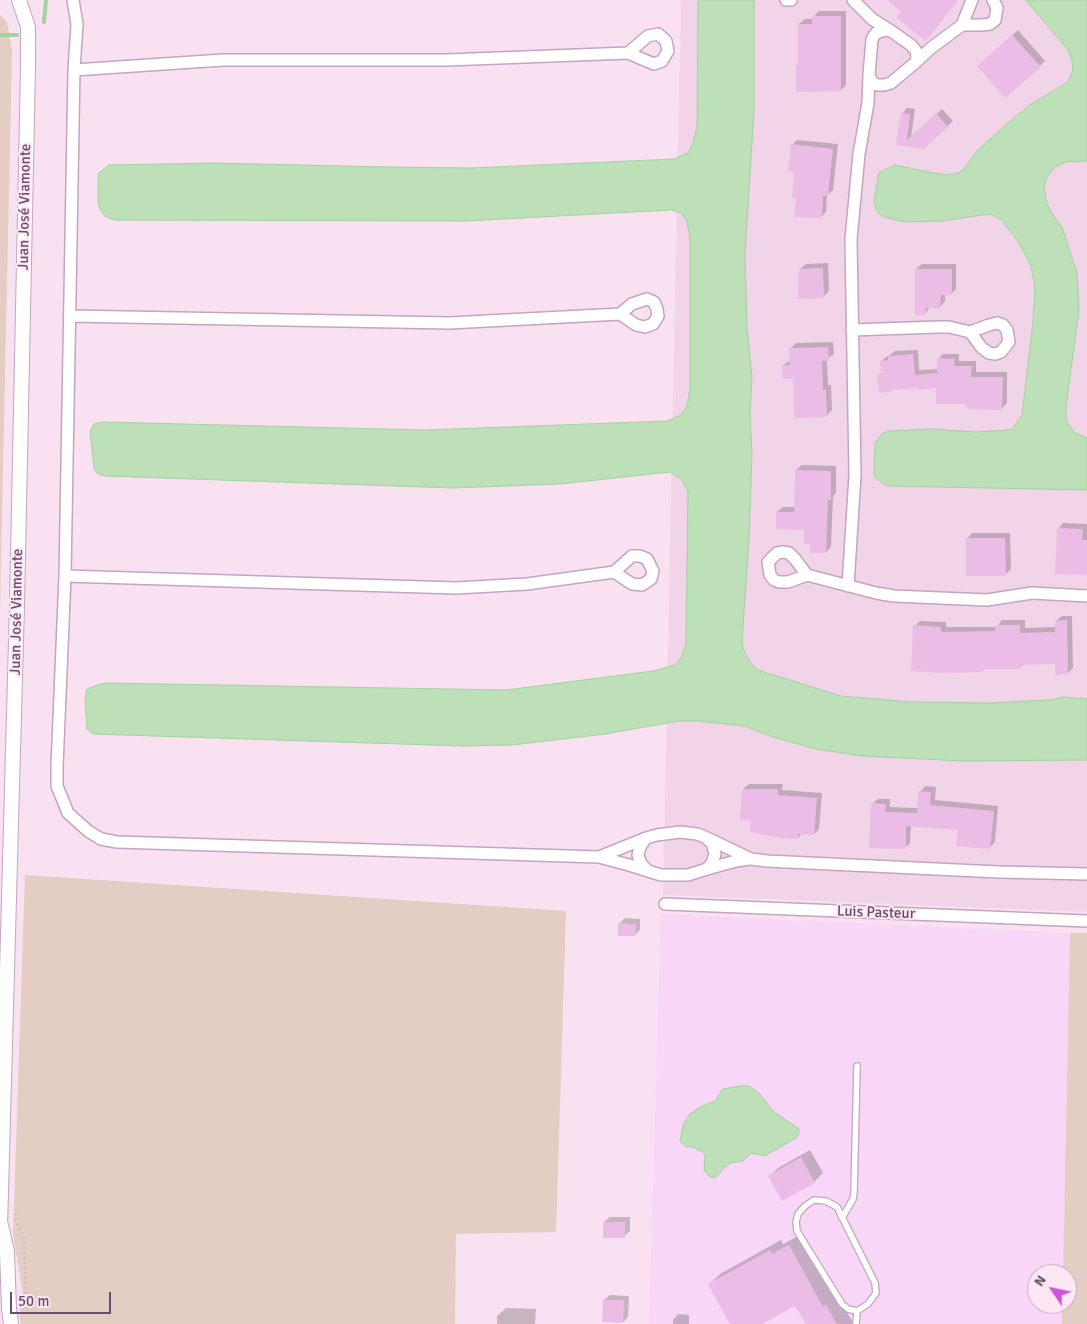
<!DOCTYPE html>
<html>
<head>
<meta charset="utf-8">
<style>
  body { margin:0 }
  #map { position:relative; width:1087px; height:1324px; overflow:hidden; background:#f9e1f1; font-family:Signika,sans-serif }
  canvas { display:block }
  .north { position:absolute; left:1027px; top:1264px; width:50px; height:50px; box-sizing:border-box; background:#fde7f5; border:1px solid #c3a9bd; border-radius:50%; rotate:304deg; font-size:14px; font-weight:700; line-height:20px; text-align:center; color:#6d4b6a }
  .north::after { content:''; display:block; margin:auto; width:18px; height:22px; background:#d153d6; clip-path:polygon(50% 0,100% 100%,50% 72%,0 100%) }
  .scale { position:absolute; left:10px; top:1292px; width:101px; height:22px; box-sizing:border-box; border:2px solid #6d4b6a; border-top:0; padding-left:6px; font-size:15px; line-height:18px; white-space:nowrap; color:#6d4b6a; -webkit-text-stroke:4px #fde7f5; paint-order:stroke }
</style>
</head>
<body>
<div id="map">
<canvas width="1087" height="1324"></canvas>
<div class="north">N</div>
<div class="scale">50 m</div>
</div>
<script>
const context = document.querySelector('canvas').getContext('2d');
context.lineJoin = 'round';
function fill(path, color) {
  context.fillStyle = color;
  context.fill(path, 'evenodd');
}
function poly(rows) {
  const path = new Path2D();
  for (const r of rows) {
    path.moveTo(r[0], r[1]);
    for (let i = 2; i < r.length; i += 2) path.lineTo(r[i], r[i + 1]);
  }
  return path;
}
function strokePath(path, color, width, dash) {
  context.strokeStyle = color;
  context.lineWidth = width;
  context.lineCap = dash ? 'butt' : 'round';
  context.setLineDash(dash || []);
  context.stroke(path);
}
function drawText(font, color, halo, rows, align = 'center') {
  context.font = font + ' Signika,sans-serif';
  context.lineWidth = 4;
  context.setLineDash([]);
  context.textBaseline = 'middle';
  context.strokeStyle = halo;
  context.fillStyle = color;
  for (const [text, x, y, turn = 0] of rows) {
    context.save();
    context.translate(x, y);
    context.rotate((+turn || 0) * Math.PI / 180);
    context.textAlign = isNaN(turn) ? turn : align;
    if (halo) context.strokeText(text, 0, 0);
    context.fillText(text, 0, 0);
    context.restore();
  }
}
const residential = poly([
  [681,0,1087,0,1087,912,663,895]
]);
const commercial = poly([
  [661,914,1070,933,1063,1274,1037,1274,1037,1304,1062,1304,1062,1324,649,1324]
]);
const green = poly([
  [0,15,7,22,12,50,0,608],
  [25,875,566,911,556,1232,456,1234,455,1324,21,1324,19,1316,23,1295,13,1233],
  [1070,933,1087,933,1087,1324,1062,1324,1062,1304,1067,1304,1067,1274,1063,1274]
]);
const water = poly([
  [698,0,754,0,754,109,745,254,747,329,752,377,750,412,752,454,749,538,742,641,743,648,750,662,756,669,767,673,841,696,910,702,988,703,1050,700,1063,697,1087,699,1087,760,963,761,863,756,816,749,770,736,745,726,698,721,679,721,605,734,512,745,462,746,93,734,87,729,85,699,87,689,97,685,106,683,506,690,653,671,675,665,681,658,686,644,688,491,682,480,670,472,560,484,453,488,105,476,98,474,94,469,90,431,94,424,102,422,425,430,667,421,681,415,687,406,690,390,690,238,687,223,683,214,671,210,465,221,114,220,105,216,101,211,98,203,98,180,99,173,109,165,213,163,387,167,471,168,674,159,688,153,693,143,697,127,698,0],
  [1026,0,1087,0,1087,161,1065,162,1054,168,1047,177,1044,186,1047,204,1051,212,1062,227,1077,273,1079,310,1066,407,1066,418,1068,424,1075,433,1087,438,1087,490,887,486,877,479,874,475,875,443,882,434,888,431,932,429,976,432,1007,430,1012,429,1022,415,1033,322,1035,287,1031,266,1019,243,1002,220,990,214,941,221,905,222,884,217,877,212,874,201,879,173,895,165,933,173,948,175,961,172,977,151,1001,129,1031,104,1068,82,1073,70,1072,60,1068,50,1026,0],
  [739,1086,749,1086,759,1093,773,1111,799,1129,799,1133,796,1138,765,1156,751,1153,743,1161,730,1163,725,1167,715,1178,710,1177,704,1170,705,1156,703,1152,692,1147,686,1147,680,1141,683,1125,690,1114,700,1107,715,1101,723,1089,739,1086]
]);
const shadow = poly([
  [819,11,846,11,846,85,841,90,797,66,800,63,799,24,805,19,814,19,814,16],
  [1018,30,1045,61,1040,66,984,61],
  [907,108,915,109,911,137,942,109,953,121,924,148,897,144,902,114],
  [797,140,838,144,833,190,827,195,826,212,821,217,797,197,792,145],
  [828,263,829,291,823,297,800,269,806,264],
  [922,264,956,264,956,289,951,294,945,294,945,301,940,307,930,307,925,314,916,269],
  [833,342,834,354,827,359,828,385,831,385,832,410,827,415,783,365,791,360,790,349,796,343],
  [918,350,919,370,938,369,938,359,943,354,959,354,959,361,976,361,976,372,1007,372,1007,403,1002,408,968,403,938,387,919,386,892,389,890,391,879,375,882,372,881,361,895,351],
  [802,465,836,466,836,493,833,496,831,547,826,552,812,543,805,528,777,512,783,507,795,507,796,470],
  [1063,523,1087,524,1087,574,1058,529],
  [972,533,1010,533,1011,569,1005,575,967,539],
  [1062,616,1072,616,1073,668,1068,673,1056,662,1024,664,1020,667,986,667,983,670,915,626,920,621,946,622,946,627,997,627,1002,620,1025,620,1025,628,1056,627,1056,621],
  [749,784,783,784,782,790,822,793,819,829,814,834,802,833,798,838,752,820,743,789],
  [925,786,936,787,935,800,998,806,995,842,990,847,959,828,911,825,910,843,905,848,872,804,878,799,890,799,890,807,918,808,920,792],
  [625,918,640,919,640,930,635,935,619,924],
  [810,1150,823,1173,814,1182,783,1199,770,1176,778,1168],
  [610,1217,630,1217,630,1231,624,1236,604,1222],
  [800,1235,834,1298,837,1296,854,1324,807,1324,795,1304,759,1324,731,1324,710,1284,720,1274,781,1240,783,1244],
  [610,1295,629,1296,628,1317,623,1322,604,1300],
  [506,1308,536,1309,535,1324,497,1324,497,1316],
  [678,1314,689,1315,689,1324,673,1324,673,1320]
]);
const stream = poly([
  [44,22,46,0],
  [0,35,17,35]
]);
const building = poly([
  [887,0,958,0,926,41,897,18,901,12],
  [812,16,841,16,841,91,796,92,796,65,798,65,798,24,812,24],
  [1012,35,1041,67,1005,98,977,66],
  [901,113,910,114,907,140,936,113,948,127,924,149,896,145],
  [791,144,833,149,828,196,823,196,822,218,794,217,796,198,792,198,794,172,788,171],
  [823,268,824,298,798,299,799,269],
  [915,269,952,269,952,295,941,295,940,308,926,308,925,315,915,315],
  [828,347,829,361,822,361,823,390,826,389,827,417,794,418,793,379,783,379,782,365,790,365,789,348],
  [913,354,915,375,937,373,937,358,955,359,954,366,972,366,971,377,1003,377,1002,410,967,409,966,404,936,404,936,388,918,390,918,388,890,390,890,392,879,393,877,375,881,375,880,361,888,360,888,356],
  [795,470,831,471,831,500,828,500,826,553,810,553,810,544,804,544,804,530,776,529,776,512,794,512],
  [1057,528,1083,529,1082,540,1087,540,1087,575,1055,574],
  [966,538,1005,538,1006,576,966,576],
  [1067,620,1068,674,1055,675,1055,664,1020,665,1020,669,983,669,983,672,938,673,911,671,913,625,941,627,941,632,995,631,995,625,1020,625,1020,633,1055,632,1055,621],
  [742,789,778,789,778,795,817,798,814,835,798,834,798,839,780,838,750,832,751,821,740,820],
  [918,791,931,792,930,805,994,811,990,849,956,846,958,830,906,826,906,849,869,848,871,803,886,804,885,812,917,813],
  [618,923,636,924,635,936,618,936],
  [801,1157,815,1183,782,1201,768,1176],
  [603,1222,625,1222,625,1238,603,1238],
  [789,1245,823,1307,826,1305,837,1324,806,1324,795,1306,762,1324,730,1324,708,1284,770,1250,772,1254],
  [603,1300,624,1300,623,1323,602,1322]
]);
const path = poly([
  [15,1214,16,1221,24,1239,26,1303,24,1311]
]);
const service = poly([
  [814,1200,826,1201,837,1207,875,1283,876,1293,868,1304,857,1311,848,1309,842,1304,797,1231,796,1222,798,1214,805,1206,814,1200],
  [842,1218,853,1199,854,1193,857,1066],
  [856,1324,857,1311]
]);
const minor = poly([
  [73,0,77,24,74,70,65,576,57,766,57,786,68,813,88,831,101,839,117,842,599,857,629,865,648,871],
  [786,0,791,0],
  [853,0,872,19,891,31],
  [972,0,962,25,982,25,990,24,995,20,997,8,993,0],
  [885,30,891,31,911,45,916,51,917,56,916,62,891,83,884,85,877,85,872,82,869,75,872,39,876,33,885,30],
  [658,34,666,41,668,51,662,61,654,64,628,53,648,36,658,34],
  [916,62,931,48,962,25],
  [74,70,223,60,447,60,628,53],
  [647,299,654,302,657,309,658,316,653,324,645,327,636,325,620,314,632,304,647,299],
  [70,316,449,323,620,314],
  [997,323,1003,325,1007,330,1009,342,1001,352,995,354,989,353,982,348,970,332,989,325,997,323],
  [852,330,938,327,949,327,970,332],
  [783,552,789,553,795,559,807,575,788,582,779,582,774,580,770,575,768,562,777,553,783,552],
  [632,556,640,556,647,559,653,571,651,579,642,585,632,584,614,572,632,556],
  [807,575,876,593,894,596,987,600,1032,593,1087,596],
  [65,576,456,588,527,584,614,572],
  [848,586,855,475,851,239,859,154,868,103,869,75],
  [680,832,697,834,705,837,712,843,715,854,712,863,707,869,688,875,661,875,648,871,641,864,638,855,640,847,646,838,657,835,680,832],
  [705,837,751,859,767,861,999,872,1087,874],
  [599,857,646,838],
  [707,869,736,861,749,859],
  [665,904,1087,921]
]);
const tertiary = poly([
  [1,1225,7,1251,9,1309,11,1324],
  [0,1228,17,604,28,67,28,27,19,0]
]);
const streetNames = [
  ["Juan José Viamonte",25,207,-89],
  ["Juan José Viamonte",17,612,-89],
  ["Luis Pasteur",876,913,2]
];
fill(residential, '#f2d4e9');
fill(commercial, '#f8d6f7');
fill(green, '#e4cdc2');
fill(water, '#bde0b9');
strokePath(water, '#a5d0a0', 1);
fill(shadow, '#0003');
strokePath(stream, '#a5d0a0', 4);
fill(building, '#ebbce5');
strokePath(service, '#c3a5be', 8);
strokePath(minor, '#c3a5be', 14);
strokePath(tertiary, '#c3a5be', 16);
strokePath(path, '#cfa0c9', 2.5, [1, 4]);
strokePath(service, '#fff', 5.5);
strokePath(minor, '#fff', 11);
strokePath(tertiary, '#fff', 14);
drawText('15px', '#6d4b6a', '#fde7f5', streetNames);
</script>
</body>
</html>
